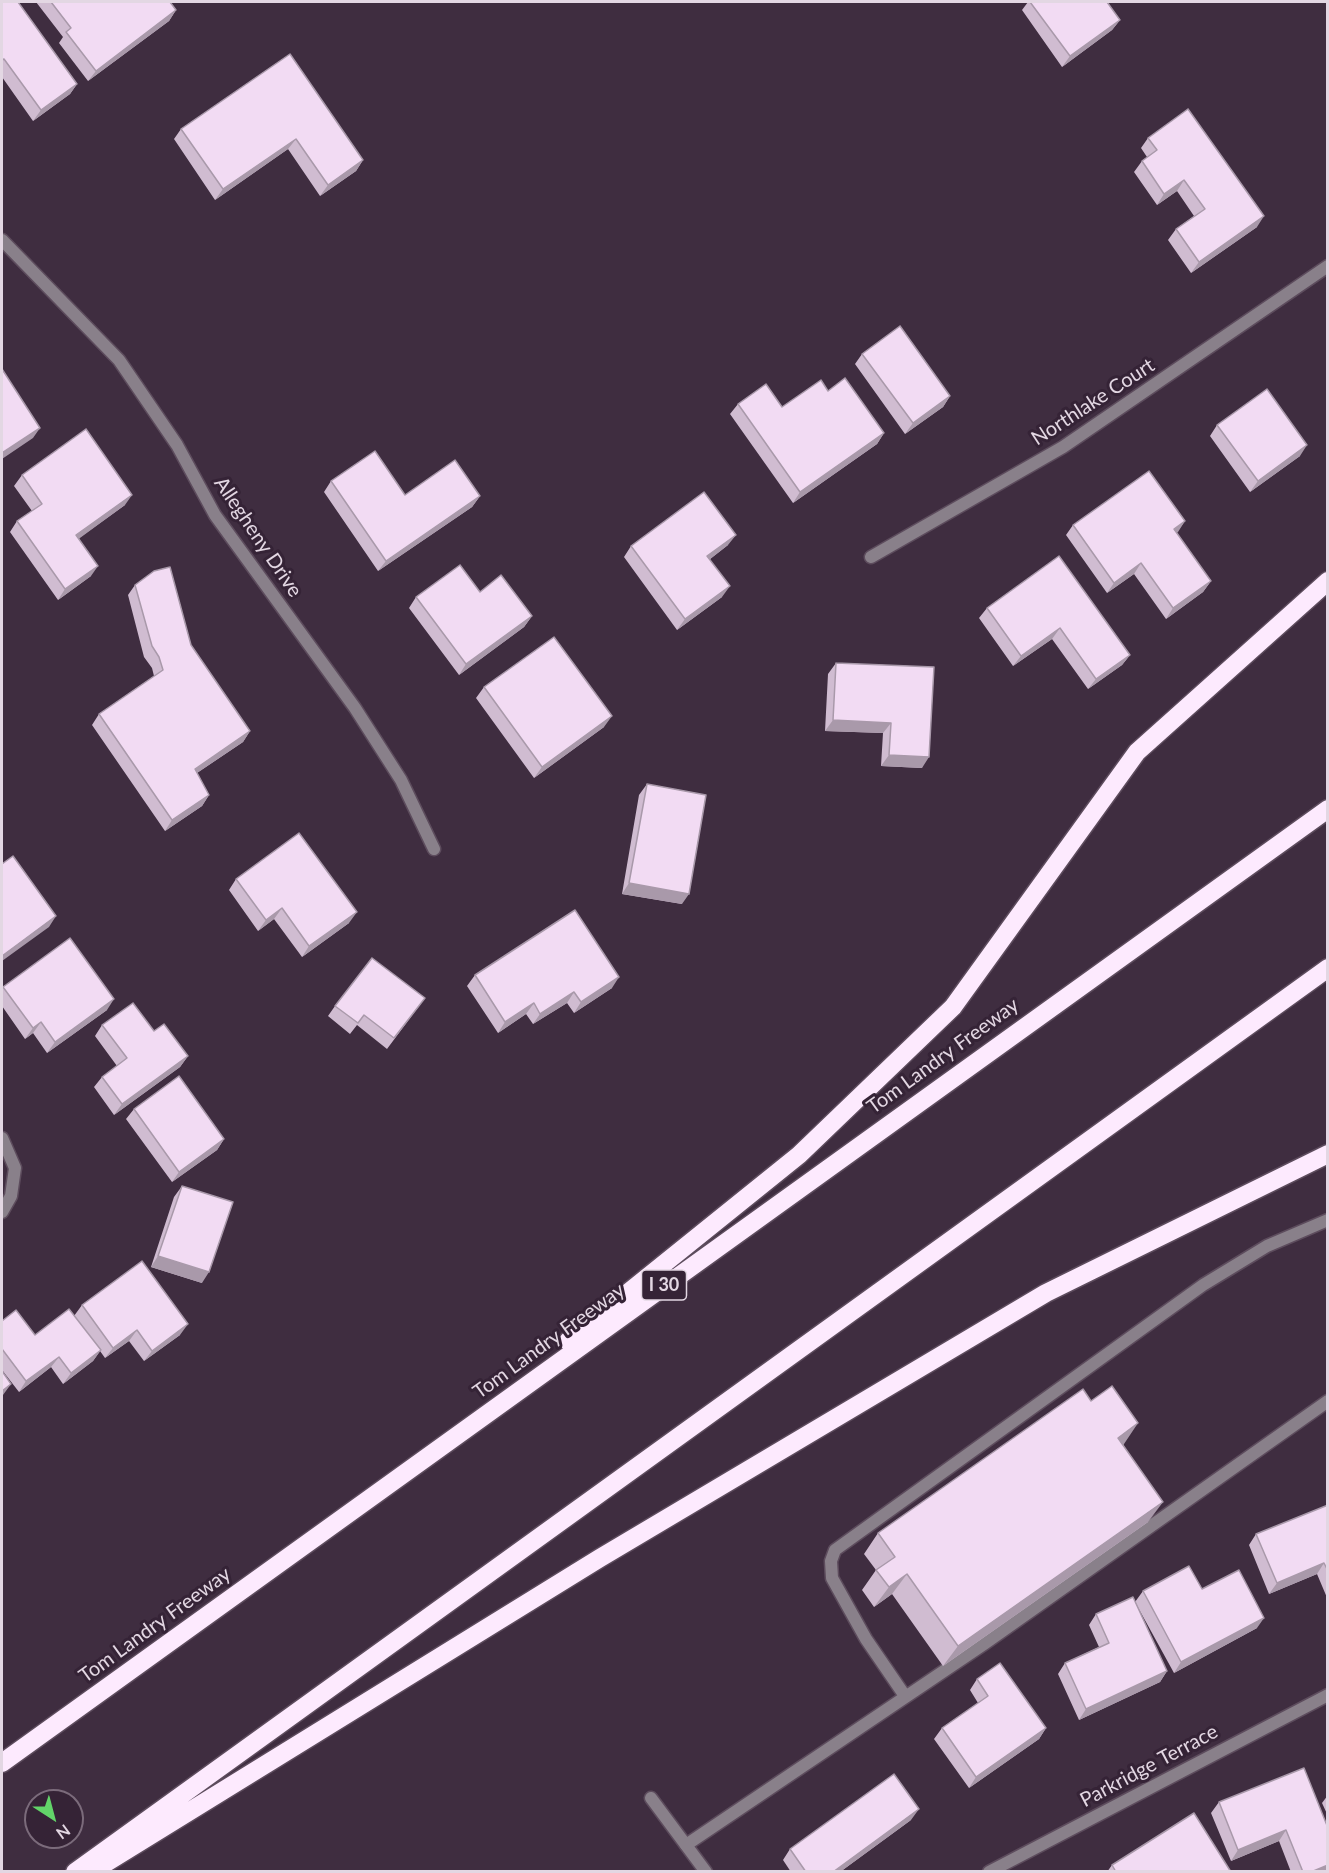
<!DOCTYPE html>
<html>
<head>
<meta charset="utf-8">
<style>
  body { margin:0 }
  #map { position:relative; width:1329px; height:1873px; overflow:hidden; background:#3f2d40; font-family:Lato,sans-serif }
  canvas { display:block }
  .frame { position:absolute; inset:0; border:3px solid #e3d7e3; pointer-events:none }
  .north { position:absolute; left:24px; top:1789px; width:60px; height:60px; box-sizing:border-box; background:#352336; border:2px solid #7b6b7b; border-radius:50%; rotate:144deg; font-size:16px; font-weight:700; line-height:24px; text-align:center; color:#e3d7e3 }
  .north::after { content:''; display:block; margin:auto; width:21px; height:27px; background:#62d469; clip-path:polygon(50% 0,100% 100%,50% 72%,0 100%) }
</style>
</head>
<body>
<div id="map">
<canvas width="1329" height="1873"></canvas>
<div class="frame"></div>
<div class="north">N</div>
</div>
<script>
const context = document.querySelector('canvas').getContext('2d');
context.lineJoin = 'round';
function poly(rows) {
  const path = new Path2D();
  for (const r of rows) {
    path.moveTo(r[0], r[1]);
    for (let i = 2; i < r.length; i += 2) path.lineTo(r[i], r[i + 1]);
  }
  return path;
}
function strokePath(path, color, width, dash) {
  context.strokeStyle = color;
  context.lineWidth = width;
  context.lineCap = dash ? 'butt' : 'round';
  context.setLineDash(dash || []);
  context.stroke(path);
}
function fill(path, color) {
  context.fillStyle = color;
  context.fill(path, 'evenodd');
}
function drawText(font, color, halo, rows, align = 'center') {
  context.font = font + ' Lato,sans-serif';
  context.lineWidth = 6;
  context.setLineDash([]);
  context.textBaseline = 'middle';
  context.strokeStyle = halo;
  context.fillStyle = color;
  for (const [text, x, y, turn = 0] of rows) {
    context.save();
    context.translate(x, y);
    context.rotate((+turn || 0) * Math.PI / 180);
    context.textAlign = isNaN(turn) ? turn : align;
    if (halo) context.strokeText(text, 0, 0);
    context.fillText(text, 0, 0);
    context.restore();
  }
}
const service = poly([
  [905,1696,866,1639,832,1578,831,1561,835,1550,1203,1285,1267,1246,1328,1220],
  [686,1845,984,1644,1328,1401]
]);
const minor = poly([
  [2,240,119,360,177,445,215,515,355,708,401,780,434,849],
  [871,557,1063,447,1328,266],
  [2,1138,15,1168,11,1196,2,1212],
  [651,1798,706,1872],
  [989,1872,1328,1695]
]);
const motorway = poly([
  [568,1341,799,1155,953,1007,1137,752,1328,581],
  [2,1763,1328,809],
  [101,1866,600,1558,1046,1293,1328,1154],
  [75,1872,1328,968]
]);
const wall = poly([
  [2,2,77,84,70,94,33,121,2,77],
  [36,2,170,2,176,10,169,21,88,81,59,43,63,37],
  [1028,2,1107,2,1120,20,1112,30,1062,67,1022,10],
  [290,54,363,160,356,171,320,196,288,149,215,200,174,139,181,129],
  [1148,138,1257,227,1191,273,1168,240,1176,229,1194,216,1177,191,1157,205,1134,172,1142,161,1147,157,1141,148],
  [862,354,950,396,943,407,905,434,855,364],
  [828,391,884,433,877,444,793,503,730,414,738,404,782,407],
  [1217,425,1300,456,1250,492,1210,436],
  [22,475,125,505,79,538,91,576,58,600,10,532,17,521,32,511,14,486],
  [331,481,405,495,480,496,472,507,378,571,324,492],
  [1185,521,1176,533,1211,581,1203,592,1166,619,1134,574,1107,593,1066,535,1073,525],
  [728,545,710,559,722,597,677,630,624,557,631,546],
  [1059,556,1130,655,1122,665,1088,689,1052,639,1013,666,979,618,987,608],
  [135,585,191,645,250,731,243,742,197,773,209,795,202,806,165,831,92,725,99,714,154,676,152,668,144,657,128,595],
  [480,592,532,616,524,627,459,675,409,608,416,597],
  [836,663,934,667,922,768,881,766,883,733,825,731,828,674],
  [484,687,604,727,534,778,476,698],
  [647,784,682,904,622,894,639,795],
  [236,879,349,923,302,957,274,919,258,931,229,890],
  [475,975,612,988,574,1013,567,1003,533,1024,526,1014,498,1033,467,986],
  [3,987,107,1010,47,1053,33,1033,25,1039,2,1006,2,989],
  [425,998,387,1049,357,1025,350,1034,328,1016,335,1006],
  [102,1025,154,1031,188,1056,180,1067,114,1115,94,1087,102,1077,117,1066,95,1036],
  [134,1109,224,1139,217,1150,172,1182,126,1119],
  [182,1186,202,1283,151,1267,174,1197],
  [82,1305,180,1335,144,1361,129,1341,105,1358,100,1351,93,1361,63,1384,51,1367,19,1392,2,1370,2,1321,35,1335,74,1316],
  [1091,1401,1124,1444,1123,1445,1148,1522,943,1666,892,1594,874,1607,862,1590,876,1570,864,1554,878,1533],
  [1328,1505,1328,1600,1317,1574,1269,1594,1249,1545,1256,1534],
  [1202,1589,1257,1628,1174,1673,1135,1602,1143,1591],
  [1096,1614,1167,1671,1160,1682,1079,1720,1058,1674,1065,1663,1099,1647,1089,1625],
  [977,1679,1046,1728,1039,1739,969,1788,934,1739,942,1728,978,1703,970,1690],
  [1328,1795,1328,1816,1322,1803],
  [1219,1802,1328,1828,1328,1872,1291,1872,1279,1841,1231,1861,1211,1813],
  [911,1820,840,1872,791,1872,783,1860,790,1849],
  [1112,1865,1231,1872,1107,1872]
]);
const shadedWall = poly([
  [176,10,169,21,88,81,96,71],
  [1120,20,1112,30,1062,67,1070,56],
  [77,84,70,94,33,121,41,110],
  [296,139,288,149,215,200,223,189],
  [363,160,356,171,320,196,328,185],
  [1184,180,1177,191,1157,205,1164,194],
  [1264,216,1257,227,1191,273,1199,262],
  [950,396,943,407,905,434,913,423],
  [40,428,33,438,2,459,2,453],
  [884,433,877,444,793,503,800,492],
  [1307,445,1300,456,1250,492,1258,481],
  [132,495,125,505,69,546,76,535],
  [480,496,472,507,378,571,386,561],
  [1185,521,1178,532,1166,540,1174,529],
  [736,535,728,545,700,567,707,556],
  [1141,563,1134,574,1107,593,1114,583],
  [98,566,91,576,58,600,65,589],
  [1211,581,1203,592,1166,619,1173,608],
  [730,586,722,597,677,630,685,619],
  [532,616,524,627,459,675,466,664],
  [1060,628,1052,639,1013,666,1021,656],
  [1130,655,1122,665,1088,689,1096,679],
  [612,716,604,727,534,778,542,767],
  [833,720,891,723,883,733,825,731],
  [250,731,243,742,188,779,195,769],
  [889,755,929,757,922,768,881,766],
  [209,795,202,806,165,831,172,820],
  [629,883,689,894,682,904,622,894],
  [282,908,274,919,258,931,266,920],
  [357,912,349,923,302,957,309,946],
  [56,916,49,927,2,961,2,956],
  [619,977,612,988,574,1013,581,1002],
  [574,992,567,1003,533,1024,540,1014],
  [114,999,107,1010,47,1053,55,1042],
  [534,1003,526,1014,498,1033,505,1022],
  [41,1022,33,1033,25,1039,33,1028],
  [188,1056,180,1067,114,1115,122,1104],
  [224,1139,217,1150,172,1182,179,1172],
  [158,1256,209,1272,202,1283,151,1267],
  [188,1324,180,1335,144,1361,152,1351],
  [137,1330,129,1341,105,1358,113,1348],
  [101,1350,93,1361,63,1384,71,1373],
  [59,1357,51,1367,19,1392,26,1381],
  [11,1384,3,1395,2,1396,2,1391],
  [1138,1423,1124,1444,1103,1458,1118,1438],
  [1163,1502,1148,1522,943,1666,958,1646],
  [1324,1563,1317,1574,1269,1594,1277,1583],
  [907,1574,892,1594,874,1607,889,1587],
  [1264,1618,1257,1628,1174,1673,1181,1662],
  [1167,1671,1160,1682,1079,1720,1086,1709],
  [1046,1728,1039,1739,969,1788,976,1777],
  [919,1809,911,1820,840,1872,833,1872],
  [1286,1830,1279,1841,1231,1861,1238,1850],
  [1328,1865,1328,1872,1311,1872]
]);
const building = poly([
  [2,2,18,2,77,84,41,110,4,59,2,60,2,2],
  [51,2,170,2,176,10,96,71,66,32,71,28,51,2],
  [1030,2,1107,2,1120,20,1070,56,1030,2],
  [290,54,363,160,328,185,296,139,223,189,181,129,290,54],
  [1188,109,1264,216,1199,262,1176,229,1205,209,1184,180,1164,194,1142,161,1157,150,1148,138,1188,109],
  [900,326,950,396,913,423,862,354,900,326],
  [2,369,40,428,2,453,2,369],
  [845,378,884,433,800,492,738,404,766,384,782,407,821,380,828,391,845,378],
  [1267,389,1307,445,1258,481,1217,425,1267,389],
  [86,429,132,495,76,535,98,566,65,589,17,521,42,504,22,475,86,429],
  [375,451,405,495,455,460,480,496,386,561,331,481,375,451],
  [1149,471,1185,521,1174,529,1211,581,1173,608,1141,563,1114,583,1073,525,1149,471],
  [704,492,736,535,707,556,730,586,685,619,631,546,704,492],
  [1059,556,1130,655,1096,679,1060,628,1021,656,987,608,1059,556],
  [460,565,480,592,501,575,532,616,466,664,416,597,460,565],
  [170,567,191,645,250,731,195,769,209,795,172,820,99,714,163,670,159,657,152,646,135,585,154,571,170,567],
  [554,637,612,716,542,767,484,687,554,637],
  [836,663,934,667,929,757,889,755,891,723,833,720,836,663],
  [647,784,706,795,689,894,629,883,647,784],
  [299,833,357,912,309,946,282,908,266,920,236,879,299,833],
  [13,856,56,916,2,956,2,864,13,856],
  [575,910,619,977,581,1002,574,992,540,1014,534,1003,505,1022,475,975,575,910],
  [70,938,114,999,55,1042,41,1022,33,1028,3,987,70,938],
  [372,958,425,998,394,1038,364,1015,358,1023,335,1006,372,958],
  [133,1003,154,1031,164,1024,188,1056,122,1104,102,1077,127,1058,102,1025,133,1003],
  [179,1076,224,1139,179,1172,134,1109,179,1076],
  [182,1186,233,1202,209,1272,158,1256,182,1186],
  [142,1261,188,1324,152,1351,137,1330,113,1348,82,1305,142,1261],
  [69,1309,101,1350,71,1373,59,1357,26,1381,2,1349,2,1321,16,1310,35,1335,69,1309],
  [2,1371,11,1384,2,1391,2,1371],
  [1112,1386,1138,1423,1118,1438,1163,1502,958,1646,907,1574,889,1587,876,1570,895,1557,878,1533,1083,1389,1091,1401,1112,1386],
  [1328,1505,1328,1571,1324,1563,1277,1583,1256,1534,1328,1505],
  [1189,1566,1202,1589,1239,1570,1264,1618,1181,1662,1143,1591,1189,1566],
  [1133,1597,1167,1671,1086,1709,1065,1663,1109,1643,1096,1614,1133,1597],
  [1000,1663,1046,1728,976,1777,942,1728,988,1696,977,1679,1000,1663],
  [1304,1768,1328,1828,1328,1865,1311,1872,1303,1872,1286,1830,1238,1850,1219,1802,1304,1768],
  [894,1774,919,1809,833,1872,806,1872,790,1849,894,1774],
  [1194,1813,1231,1872,1116,1872,1112,1865,1194,1813]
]);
const shields = [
  [664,1285,45]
];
const shieldNames = [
  ["I 30",664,1285]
];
const streetNames = [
  ["Northlake Court",1093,402,-33],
  ["Allegheny Drive",258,537,56],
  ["Tom Landry Freeway",943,1056,-36],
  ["Tom Landry Freeway",549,1341,-36],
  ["Tom Landry Freeway",155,1625,-36],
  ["Parkridge Terrace",1149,1766,-28]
];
strokePath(service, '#5d4c5d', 15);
strokePath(minor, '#5d4c5d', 15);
strokePath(motorway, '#5d4c5d', 21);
strokePath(service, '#89808a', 12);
strokePath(minor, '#89808a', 12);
strokePath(motorway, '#fdeafe', 18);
fill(wall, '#d0bcd1');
fill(shadedWall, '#a999aa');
fill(building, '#f2dbf3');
strokePath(building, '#a999aa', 1.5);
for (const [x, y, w] of shields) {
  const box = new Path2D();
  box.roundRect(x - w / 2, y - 15, w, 30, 4.5);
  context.fillStyle = '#352336';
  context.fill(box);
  strokePath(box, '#e3d7e3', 1.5);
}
drawText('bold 18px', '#e3d7e3', null, shieldNames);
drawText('20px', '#e3d7e3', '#352336', streetNames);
</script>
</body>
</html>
